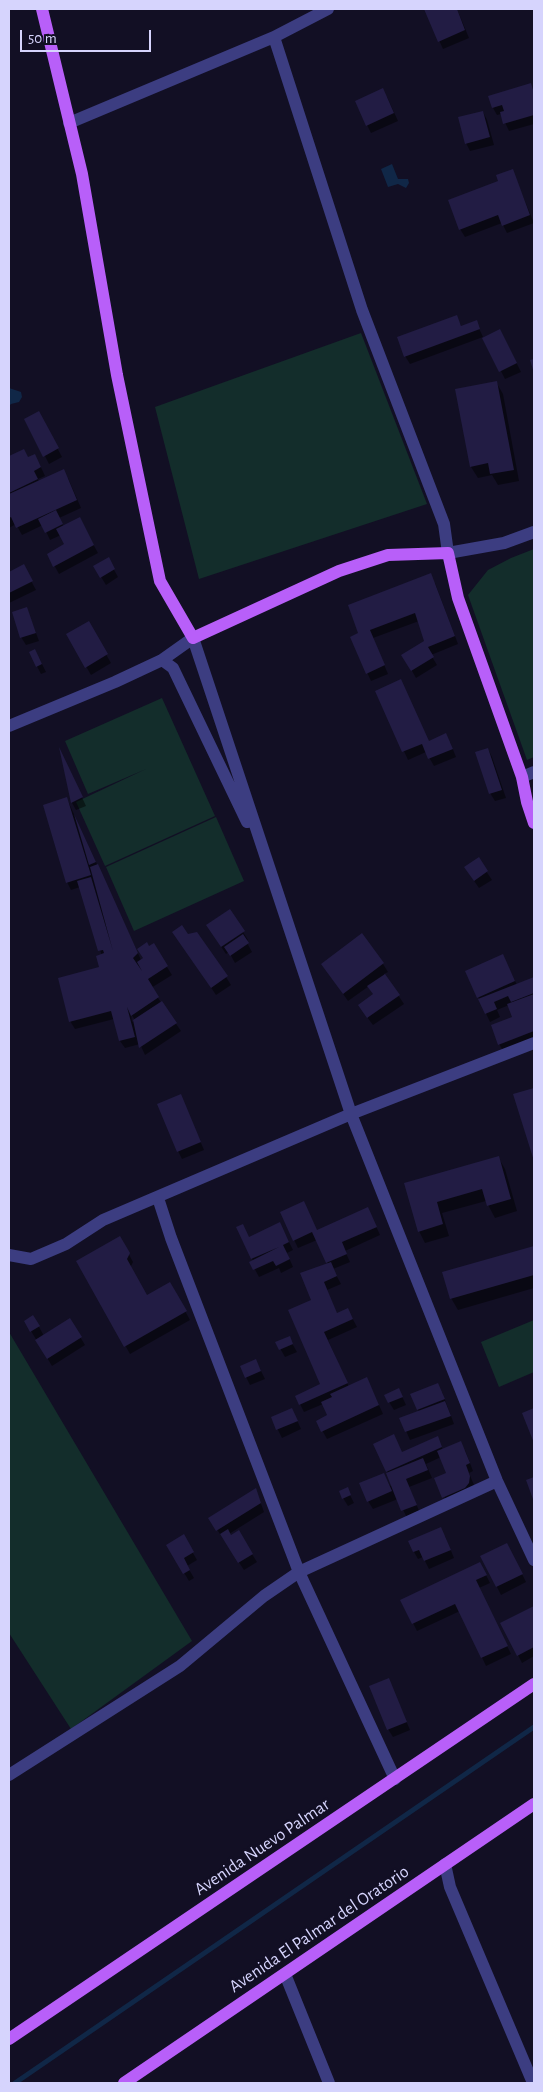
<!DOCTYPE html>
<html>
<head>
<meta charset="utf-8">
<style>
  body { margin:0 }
  #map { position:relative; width:543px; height:2092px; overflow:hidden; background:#120f24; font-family:"Alegreya Sans",sans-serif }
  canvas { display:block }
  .frame { position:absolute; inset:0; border:10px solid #d6d4fd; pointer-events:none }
  .scale { position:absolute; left:20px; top:30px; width:131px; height:22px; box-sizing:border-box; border:2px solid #d6d4fd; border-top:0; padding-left:6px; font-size:15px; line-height:18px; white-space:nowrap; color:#d6d4fd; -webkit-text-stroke:4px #120f24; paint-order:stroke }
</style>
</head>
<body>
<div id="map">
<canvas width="543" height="2092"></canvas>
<div class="frame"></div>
<div class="scale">50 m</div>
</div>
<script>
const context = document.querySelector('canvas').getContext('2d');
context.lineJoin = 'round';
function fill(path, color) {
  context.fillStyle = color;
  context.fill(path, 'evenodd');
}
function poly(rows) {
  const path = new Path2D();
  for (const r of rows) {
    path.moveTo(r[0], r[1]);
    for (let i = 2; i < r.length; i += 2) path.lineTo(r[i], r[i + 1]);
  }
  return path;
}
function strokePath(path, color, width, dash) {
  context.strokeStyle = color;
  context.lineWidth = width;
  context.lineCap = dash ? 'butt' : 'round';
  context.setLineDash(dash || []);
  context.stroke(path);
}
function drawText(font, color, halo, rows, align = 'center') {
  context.font = font + ' "Alegreya Sans",sans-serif';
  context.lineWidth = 5;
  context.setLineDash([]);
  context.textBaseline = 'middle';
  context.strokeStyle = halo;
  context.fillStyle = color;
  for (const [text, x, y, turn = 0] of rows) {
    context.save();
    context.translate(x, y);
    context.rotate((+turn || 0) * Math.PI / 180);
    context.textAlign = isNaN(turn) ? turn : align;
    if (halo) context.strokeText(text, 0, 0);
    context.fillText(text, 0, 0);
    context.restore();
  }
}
const green = poly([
  [361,333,427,504,199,579,155,407],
  [534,549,534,757,527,760,468,595,488,570,511,558],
  [162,698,215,816,105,866,76,802,146,769,88,794,65,741],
  [216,817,244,881,134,931,106,867],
  [534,1320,534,1372,499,1387,481,1342],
  [9,1332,192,1641,71,1729,9,1633]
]);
const water = poly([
  [392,164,398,179,408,179,409,183,406,188,398,184,388,187,381,169],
  [9,388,21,392,22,397,19,402,11,404,9,406]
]);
const shadow = poly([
  [425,9,457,9,469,38,443,49],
  [531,85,534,91,534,124,509,131,501,114,497,115,493,108],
  [387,97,398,121,371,133,367,125],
  [483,112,487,120,494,145,470,151,466,143],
  [512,170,534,223,507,233,502,223,465,237,460,229,499,182],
  [456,317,462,327,476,322,483,337,410,364,405,356],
  [484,338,504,338,521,372,505,379],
  [496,382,503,394,519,481,498,485,492,475,478,478,471,467],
  [43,421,62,457,49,464,45,456],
  [23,450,28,459,35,456,39,463,45,476,38,479,39,482,68,478,81,508,59,518,64,527,79,519,98,553,59,574,48,554,66,545,61,535,50,540,43,525,22,535,16,524,9,528,9,457],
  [108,559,118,577,106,585,95,567],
  [23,566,36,590,9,603,9,573],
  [435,583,458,644,431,655,437,665,416,678,403,655,426,641,419,621,373,638,388,674,371,681,351,638],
  [27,609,39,641,26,645,21,637],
  [88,623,111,663,91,675,68,635],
  [30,653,39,658,46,672,41,674],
  [377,691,429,742,450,742,456,757,434,766,426,752,408,760],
  [488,749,492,757,506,798,495,801,490,793],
  [61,753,86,806,76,810,72,803],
  [67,799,141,960,144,959,149,948,153,945,172,975,151,988,181,1031,145,1055,140,1044,125,1048,120,1041,114,1019,75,1029,70,1021,101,968,102,956,80,887,71,890,67,882],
  [131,1014,135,1020,132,1022],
  [478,859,492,880,479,888,470,875],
  [243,932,248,940,246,941,252,952,235,963,229,952,226,954,212,933],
  [362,935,383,964,388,972,384,974,404,1004,373,1025,364,1013,374,995,369,986,348,1001,323,965],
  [179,940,226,977,231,985,216,995],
  [506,963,517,985,534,978,534,1040,504,1052,499,1044,514,1017,509,1005,497,1010,500,1017,490,1022,466,971],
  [534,1089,534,1158,515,1095],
  [181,1096,204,1150,182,1159,178,1151],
  [498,1157,505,1169,517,1211,495,1218,486,1201,442,1213,449,1236,425,1243,419,1231,405,1184],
  [281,1213,317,1232,372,1217,380,1235,345,1251,350,1262,333,1269,341,1284,327,1290,337,1314,348,1310,357,1327,328,1340,349,1387,371,1387,383,1414,327,1439,317,1421,328,1416,323,1404,304,1412,300,1404,322,1385,313,1300,328,1264,317,1240,298,1248],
  [238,1227,249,1238,284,1232,293,1250,287,1253,293,1267,281,1273,279,1268,259,1277,251,1262,253,1261],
  [120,1238,133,1262,130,1268,147,1297,170,1284,190,1320,130,1354,78,1261],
  [534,1247,534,1288,458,1310,451,1298,444,1272],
  [33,1316,44,1336,70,1320,85,1345,52,1366,25,1321],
  [289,1338,297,1352,285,1357,277,1343],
  [256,1361,265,1379,250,1385,246,1377],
  [399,1390,406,1405,394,1410,389,1402],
  [442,1392,454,1424,410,1440,401,1419,419,1412,412,1395],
  [272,1418,296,1418,301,1429,282,1438],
  [437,1438,443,1450,465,1450,473,1471,469,1473,474,1485,473,1491,448,1505,436,1478,448,1474,441,1457,426,1464,432,1478,409,1487,420,1513,407,1518,398,1499,373,1509,368,1501,384,1474,390,1486,392,1485,387,1472,402,1453],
  [347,1489,354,1503,348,1506,343,1498],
  [256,1490,264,1512,229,1534,231,1537,238,1532,257,1562,244,1570,210,1519],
  [183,1536,197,1560,187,1566,194,1578,189,1581,168,1546],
  [445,1536,454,1558,429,1569,423,1557,418,1559,414,1552],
  [511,1552,526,1582,501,1595,482,1557],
  [484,1571,490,1583,479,1588,511,1654,486,1666,460,1611,417,1631,402,1601],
  [534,1608,534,1656,522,1663,518,1655],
  [392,1687,410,1730,393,1737,388,1729]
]);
const stream = poly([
  [15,2083,534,1727]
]);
const building = poly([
  [424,9,457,9,465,30,438,42],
  [531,83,534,93,534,115,503,124,500,112,504,111,502,105,492,108,488,96],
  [383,88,394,113,366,126,355,101],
  [483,111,490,137,465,144,458,117],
  [513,169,530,215,502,226,498,215,459,230,448,200,498,181,496,175],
  [457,315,461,326,477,320,480,329,404,357,397,337],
  [500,329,517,363,499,372,482,338],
  [534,359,534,373,530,360],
  [497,381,514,470,490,474,488,463,470,467,455,389],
  [39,411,59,448,43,457,24,419],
  [24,449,28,457,35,454,41,467,34,471,38,479,9,493,9,456],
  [64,469,77,500,16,528,11,517,9,518,9,494],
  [56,510,63,524,45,533,38,519],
  [80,517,94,545,53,567,47,554,64,544,56,529],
  [109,557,115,569,100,578,93,566],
  [24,564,33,581,9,593,9,572],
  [431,573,455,636,428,647,434,657,411,671,401,655,424,641,415,613,370,630,385,665,366,674,350,637,358,633,348,605],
  [27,607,36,633,20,638,12,612],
  [89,621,108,654,85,668,66,634],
  [35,649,42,664,36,667,29,652],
  [401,679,429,741,446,733,453,749,428,759,422,744,402,752,375,691],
  [59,747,83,797,71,803],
  [488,748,502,790,489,794,475,752],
  [67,797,91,875,66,883,43,805],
  [74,814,96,862,89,865],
  [479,857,488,871,474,881,464,867],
  [98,864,138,953,133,958,142,971,137,962,143,958,137,949,147,942,149,946,154,943,168,966,148,979,159,997,131,1016,127,1007,135,1037,119,1041,111,1011,69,1022,58,978,99,967,96,956,104,953,103,950,98,951,77,881,91,877,113,951,90,867],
  [230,909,245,931,221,947,206,925],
  [182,925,188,934,197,932,228,976,211,988,172,932],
  [362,933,384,963,343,994,321,964],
  [243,934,249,943,230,956,224,947],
  [503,954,515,981,477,998,465,971],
  [385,974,400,995,367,1018,358,1005,373,994,367,986],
  [534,977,534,993,511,1002,508,996,494,1002,497,1009,485,1014,478,999],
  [534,994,534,1031,498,1045,491,1025,512,1017,507,1004],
  [162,1001,177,1023,139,1048,133,1020],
  [534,1088,534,1161,513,1094],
  [181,1094,201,1142,177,1152,157,1104],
  [499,1156,511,1199,487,1206,482,1189,437,1202,443,1224,418,1232,404,1183],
  [304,1201,317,1230,368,1207,377,1227,342,1242,347,1254,326,1263,312,1232,293,1241,280,1212],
  [280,1222,289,1242,283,1245,290,1259,276,1266,273,1261,253,1270,249,1262,279,1247,251,1259,236,1227,243,1224,249,1237],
  [120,1236,130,1253,127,1259,147,1295,170,1282,187,1311,124,1347,76,1261],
  [534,1246,534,1275,450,1299,442,1272],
  [331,1262,337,1276,324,1282,337,1313,348,1308,353,1319,324,1332,348,1383,299,1405,295,1396,320,1384,288,1310,311,1300,300,1273],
  [33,1315,40,1326,30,1332,24,1321],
  [70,1318,82,1337,47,1359,35,1340],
  [290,1336,293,1344,279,1350,275,1342],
  [256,1359,261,1371,245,1378,240,1366],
  [367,1377,379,1405,321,1432,316,1421,327,1415,321,1402,332,1397,330,1394],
  [438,1383,445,1399,417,1410,410,1394],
  [399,1388,403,1397,388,1403,384,1395],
  [445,1401,451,1416,405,1432,399,1418],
  [292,1408,298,1421,276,1430,271,1417],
  [534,1408,534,1443,522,1413],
  [394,1434,402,1452,438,1436,442,1447,386,1472,373,1444],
  [461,1441,470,1463,466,1465,470,1476,469,1483,465,1488,442,1498,434,1478,446,1473,437,1451],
  [423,1458,428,1470,406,1479,417,1505,401,1511,386,1473],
  [384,1473,392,1491,367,1502,359,1483],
  [534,1477,534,1502,526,1480],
  [348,1487,351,1495,342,1499,339,1491],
  [256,1488,261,1503,216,1531,208,1518],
  [441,1527,451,1550,424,1561,419,1550,413,1552,408,1541],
  [228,1529,231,1535,239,1530,253,1554,238,1563,220,1534],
  [184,1534,194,1552,184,1558,190,1570,183,1574,166,1545],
  [507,1543,523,1574,496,1587,480,1556],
  [480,1562,487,1575,476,1580,508,1646,481,1658,455,1604,412,1624,400,1600],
  [534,1606,534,1647,517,1656,500,1623],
  [389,1678,407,1722,387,1730,369,1686]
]);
const minor = poly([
  [274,37,362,310,444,524,448,553,504,543,534,532],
  [69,123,274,37,328,9],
  [162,660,173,668,247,822],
  [9,726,115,682,162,660,193,638,351,1114,497,1481,534,1560],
  [522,777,534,772],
  [158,1198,171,1238,299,1572,395,1779],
  [9,1255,31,1259,66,1244,103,1220,351,1114,534,1043],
  [9,1775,180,1666,264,1596,299,1572,497,1481],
  [445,1864,450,1887,533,2083],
  [285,1974,329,2083]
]);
const major = poly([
  [42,9,82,174,117,375,160,581,193,638,339,571,388,555,448,553,458,598,522,777,527,802,534,823],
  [9,2039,534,1684],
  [124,2083,534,1804]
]);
const streetNames = [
  ["Avenida Nuevo Palmar",262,1847,-34],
  ["Avenida El Palmar del Oratorio",319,1929,-34]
];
fill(green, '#132d2b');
fill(water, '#102747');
fill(shadow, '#0007');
strokePath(stream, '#102747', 5);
fill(building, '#221c44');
strokePath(minor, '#3c3d81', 12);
strokePath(major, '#b85ff9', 12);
drawText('18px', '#d6d4fd', '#120f24', streetNames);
</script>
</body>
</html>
